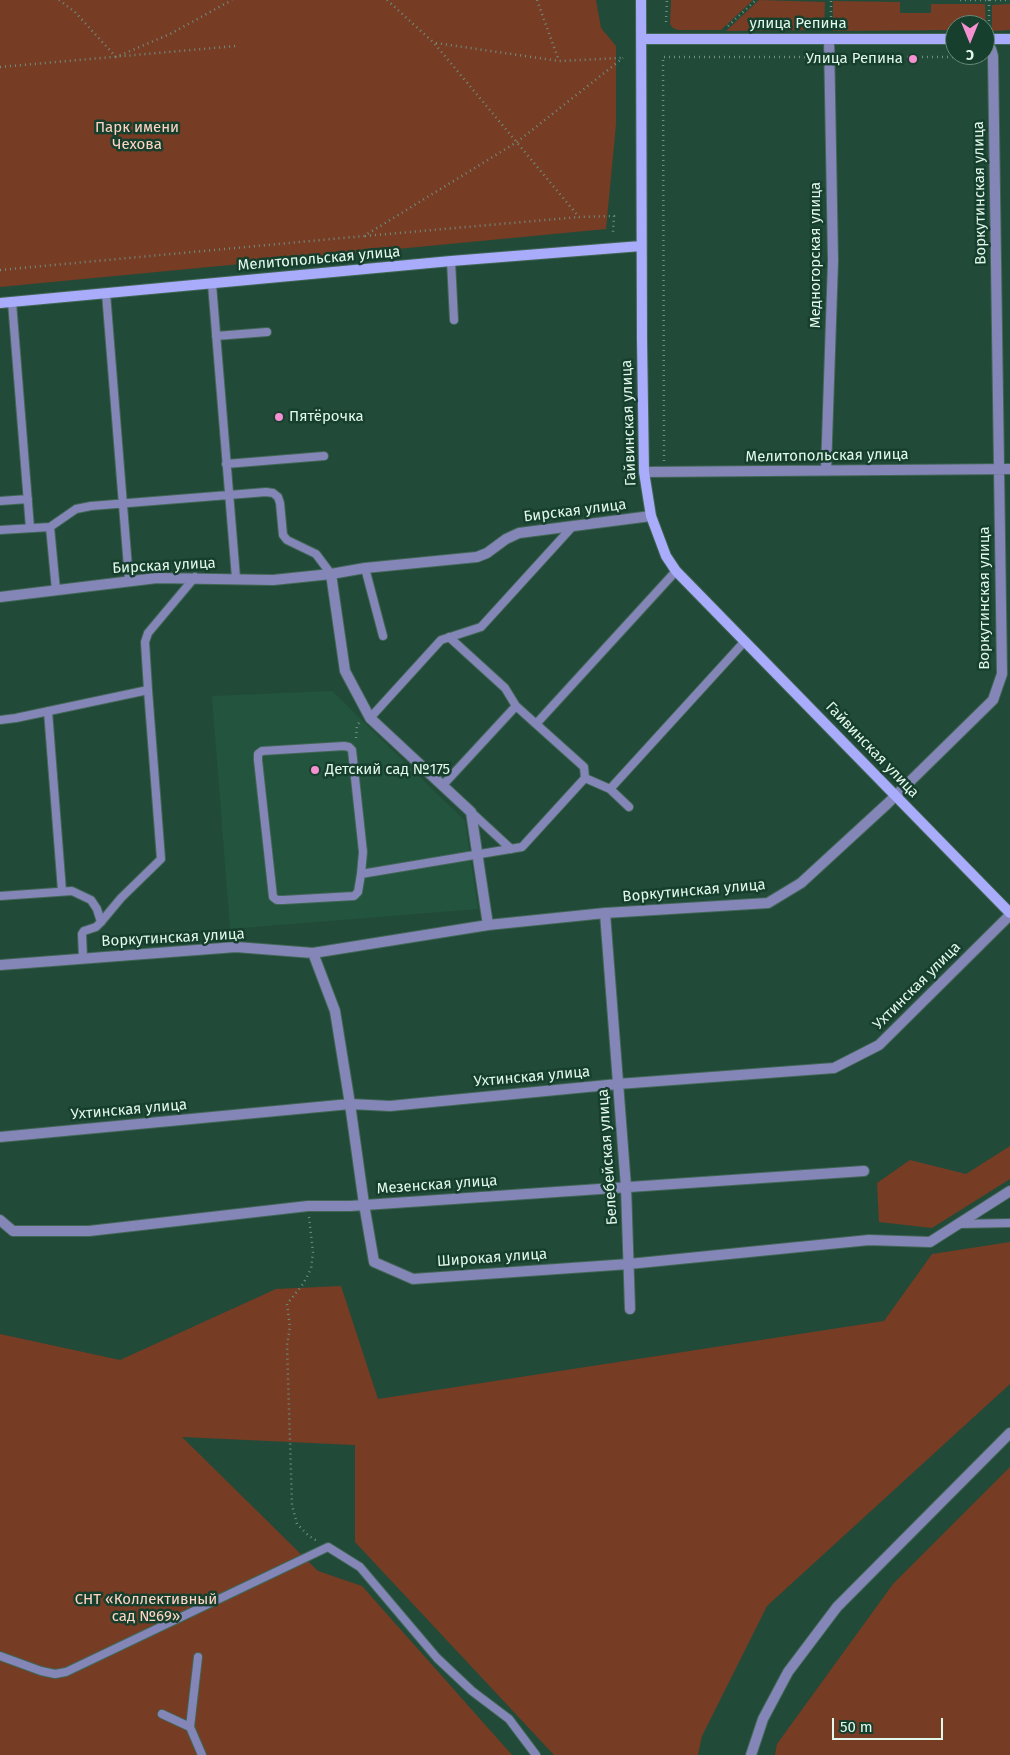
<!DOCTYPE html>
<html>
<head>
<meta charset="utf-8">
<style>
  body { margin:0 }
  #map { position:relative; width:1010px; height:1755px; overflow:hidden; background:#224a38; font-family:"Fira Sans",sans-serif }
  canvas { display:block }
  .north { position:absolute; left:945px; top:15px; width:50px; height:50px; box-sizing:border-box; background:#163f2d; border:1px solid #688979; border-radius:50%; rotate:180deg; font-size:14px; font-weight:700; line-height:20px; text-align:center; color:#e2f8ec }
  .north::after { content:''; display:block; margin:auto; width:18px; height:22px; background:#f590d1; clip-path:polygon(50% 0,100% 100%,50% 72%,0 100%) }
  .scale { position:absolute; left:832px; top:1718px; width:111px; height:22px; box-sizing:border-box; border:2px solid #e2f8ec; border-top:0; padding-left:6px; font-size:15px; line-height:18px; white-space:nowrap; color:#e2f8ec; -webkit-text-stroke:4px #163f2d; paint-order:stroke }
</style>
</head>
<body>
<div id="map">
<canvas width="1010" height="1755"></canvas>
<div class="north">С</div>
<div class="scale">50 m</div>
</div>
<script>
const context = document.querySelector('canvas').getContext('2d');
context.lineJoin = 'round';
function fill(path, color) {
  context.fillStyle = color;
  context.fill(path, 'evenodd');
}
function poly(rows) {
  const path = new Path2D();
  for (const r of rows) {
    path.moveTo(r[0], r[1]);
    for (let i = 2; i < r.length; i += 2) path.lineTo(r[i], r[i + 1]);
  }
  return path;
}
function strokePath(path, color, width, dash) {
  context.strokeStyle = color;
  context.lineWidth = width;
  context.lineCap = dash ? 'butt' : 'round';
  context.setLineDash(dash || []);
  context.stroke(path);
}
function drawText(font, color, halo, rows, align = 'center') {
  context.font = font + ' "Fira Sans",sans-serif';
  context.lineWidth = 5;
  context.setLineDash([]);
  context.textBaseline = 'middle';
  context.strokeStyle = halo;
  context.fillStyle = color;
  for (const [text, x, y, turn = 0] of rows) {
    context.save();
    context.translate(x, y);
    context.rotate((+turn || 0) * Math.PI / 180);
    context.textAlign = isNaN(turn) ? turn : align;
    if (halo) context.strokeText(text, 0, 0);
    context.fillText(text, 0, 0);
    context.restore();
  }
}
const built = poly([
  [332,691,465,821,478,909,230,929,212,696]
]);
const green = poly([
  [0,0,596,0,601,28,616,46,616,125,606,229,0,287],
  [671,0,753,0,721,30,678,30,673,28,670,24],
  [759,0,825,2,824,30,726,31],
  [833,1,900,2,900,13,931,13,931,4,985,4,986,30,985,25,955,25,955,30,833,31],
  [1010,4,1010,30,992,31,992,5],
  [1010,1146,1010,1179,932,1228,879,1222,877,1183,910,1160,966,1174],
  [1010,1242,1010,1384,767,1606,702,1736,698,1755,554,1755,355,1542,355,1445,182,1437,318,1571,362,1586,512,1755,0,1755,0,1334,120,1360,276,1289,341,1286,378,1399,884,1321,932,1254],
  [1010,1467,1010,1755,775,1755,777,1744,893,1584]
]);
const path = poly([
  [59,0,75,12,116,57,170,34,232,0],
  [387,0,434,43,579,217,614,216,613,232],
  [537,0,559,61],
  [960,0,1010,0],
  [989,0,989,26],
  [666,22,667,0],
  [728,26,756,0],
  [831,27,831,0],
  [436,43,559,61,622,58],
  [842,57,981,57],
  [0,67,236,46],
  [365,236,579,217],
  [0,270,364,236,517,142,623,58],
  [664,461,663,57,819,57],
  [356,738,357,725,360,722],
  [309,1217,313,1252,311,1269,303,1284,287,1304,290,1327,287,1345,292,1505,297,1524,309,1536,317,1541]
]);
const lane = poly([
  [451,261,454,320],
  [212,284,236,578],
  [106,293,129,580],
  [12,302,30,528],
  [216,336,267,332],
  [226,464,324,456],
  [0,501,28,499],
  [50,527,76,509,91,506,266,492,273,493,278,497,280,503,283,535,287,540,316,554,331,574],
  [0,530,50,527,56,590],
  [365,568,383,636],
  [449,637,505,688,516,706,584,767,585,778],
  [148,690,145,642,148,633,195,577],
  [48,711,62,891],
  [370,718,441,640,481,627,573,526],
  [0,720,16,718,148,690,161,859,121,898,101,922,96,927,84,931,82,934,83,958],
  [536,724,676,571],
  [443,785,516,706],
  [610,789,629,807],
  [471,812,511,849],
  [361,874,358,892,354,896,283,900,277,900,273,897,258,760,258,754,262,751,344,746,349,747,352,750,363,852,361,874,522,847,585,778,610,789,745,641],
  [0,896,72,891,91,900,97,909,101,922],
  [958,1224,1010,1223],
  [0,1656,41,1671,55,1674,66,1672,328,1547,360,1567,437,1658,472,1691,509,1719,536,1755],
  [162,1714,190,1727,202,1755],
  [190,1727,198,1657]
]);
const street = poly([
  [826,470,833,261,829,39],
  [644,472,1010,469],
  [331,574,365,568,477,557,487,553,506,539,519,533,651,516],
  [0,597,157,578,273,580,331,574,345,671,370,718,471,812,488,925],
  [605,913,626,1187,630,1309],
  [313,953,335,1011,350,1104,364,1204,374,1262,413,1279,629,1264,869,1240,930,1242,1010,1191],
  [0,965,236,947,313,953,488,925,605,913,768,903,801,883,887,804,993,700,1002,674,993,56,991,49],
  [0,1137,350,1104,390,1106,618,1084,834,1068,879,1045,1010,915],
  [0,1220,13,1231,89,1231,308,1206,350,1206,864,1171],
  [751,1755,763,1719,788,1672,837,1607,1010,1433]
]);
const secondary = poly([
  [641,0,642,340,644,472,651,516,666,556,676,571,1010,913],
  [641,39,955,39],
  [985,39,1010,39],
  [0,303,451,261,641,246]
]);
const markers = [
  [913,59,5,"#f590d1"],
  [279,417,5,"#f590d1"],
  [315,770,5,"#f590d1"]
];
const streetNames = [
  ["улица Репина",798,24],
  ["Воркутинская улица",980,193,-91],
  ["Медногорская улица",816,255,-90],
  ["Мелитопольская улица",319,259,-5],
  ["Гайвинская улица",629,423,-92],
  ["Мелитопольская улица",827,456,-1],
  ["Бирская улица",575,511,-7],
  ["Бирская улица",164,566,-3],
  ["Воркутинская улица",985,598,-90],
  ["Гайвинская улица",872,750,46],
  ["Воркутинская улица",694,891,-5],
  ["Воркутинская улица",173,938,-3],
  ["Ухтинская улица",917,986,-45],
  ["Ухтинская улица",532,1077,-5],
  ["Ухтинская улица",129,1110,-5],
  ["Белебейская улица",608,1157,-94],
  ["Мезенская улица",437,1185,-4],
  ["Широкая улица",492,1258,-4]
];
const poiNames = [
  ["Улица Репина",903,59,"right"],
  ["Пятёрочка",289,417],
  ["Детский сад №175",325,770]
];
const parkNames = [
  ["Парк имени",137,128],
  ["Чехова",137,145],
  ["СНТ «Коллективный",146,1600],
  ["сад №69»",146,1617]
];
fill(built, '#22543e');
fill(green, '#773c24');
strokePath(lane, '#416655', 10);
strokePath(street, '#416655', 12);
strokePath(secondary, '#416655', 12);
strokePath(path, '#6f9080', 2.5, [1, 4]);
strokePath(lane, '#8486b7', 8);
strokePath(street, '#8486b7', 10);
strokePath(secondary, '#a9acfa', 10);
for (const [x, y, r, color] of markers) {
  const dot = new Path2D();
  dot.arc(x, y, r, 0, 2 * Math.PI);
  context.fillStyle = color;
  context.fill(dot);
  strokePath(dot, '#163f2d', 2);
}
drawText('15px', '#e2f8ec', '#163f2d', streetNames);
drawText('15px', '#e2f8ec', '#163f2d', poiNames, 'left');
drawText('15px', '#ffd4c3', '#163f2d', parkNames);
</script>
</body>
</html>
